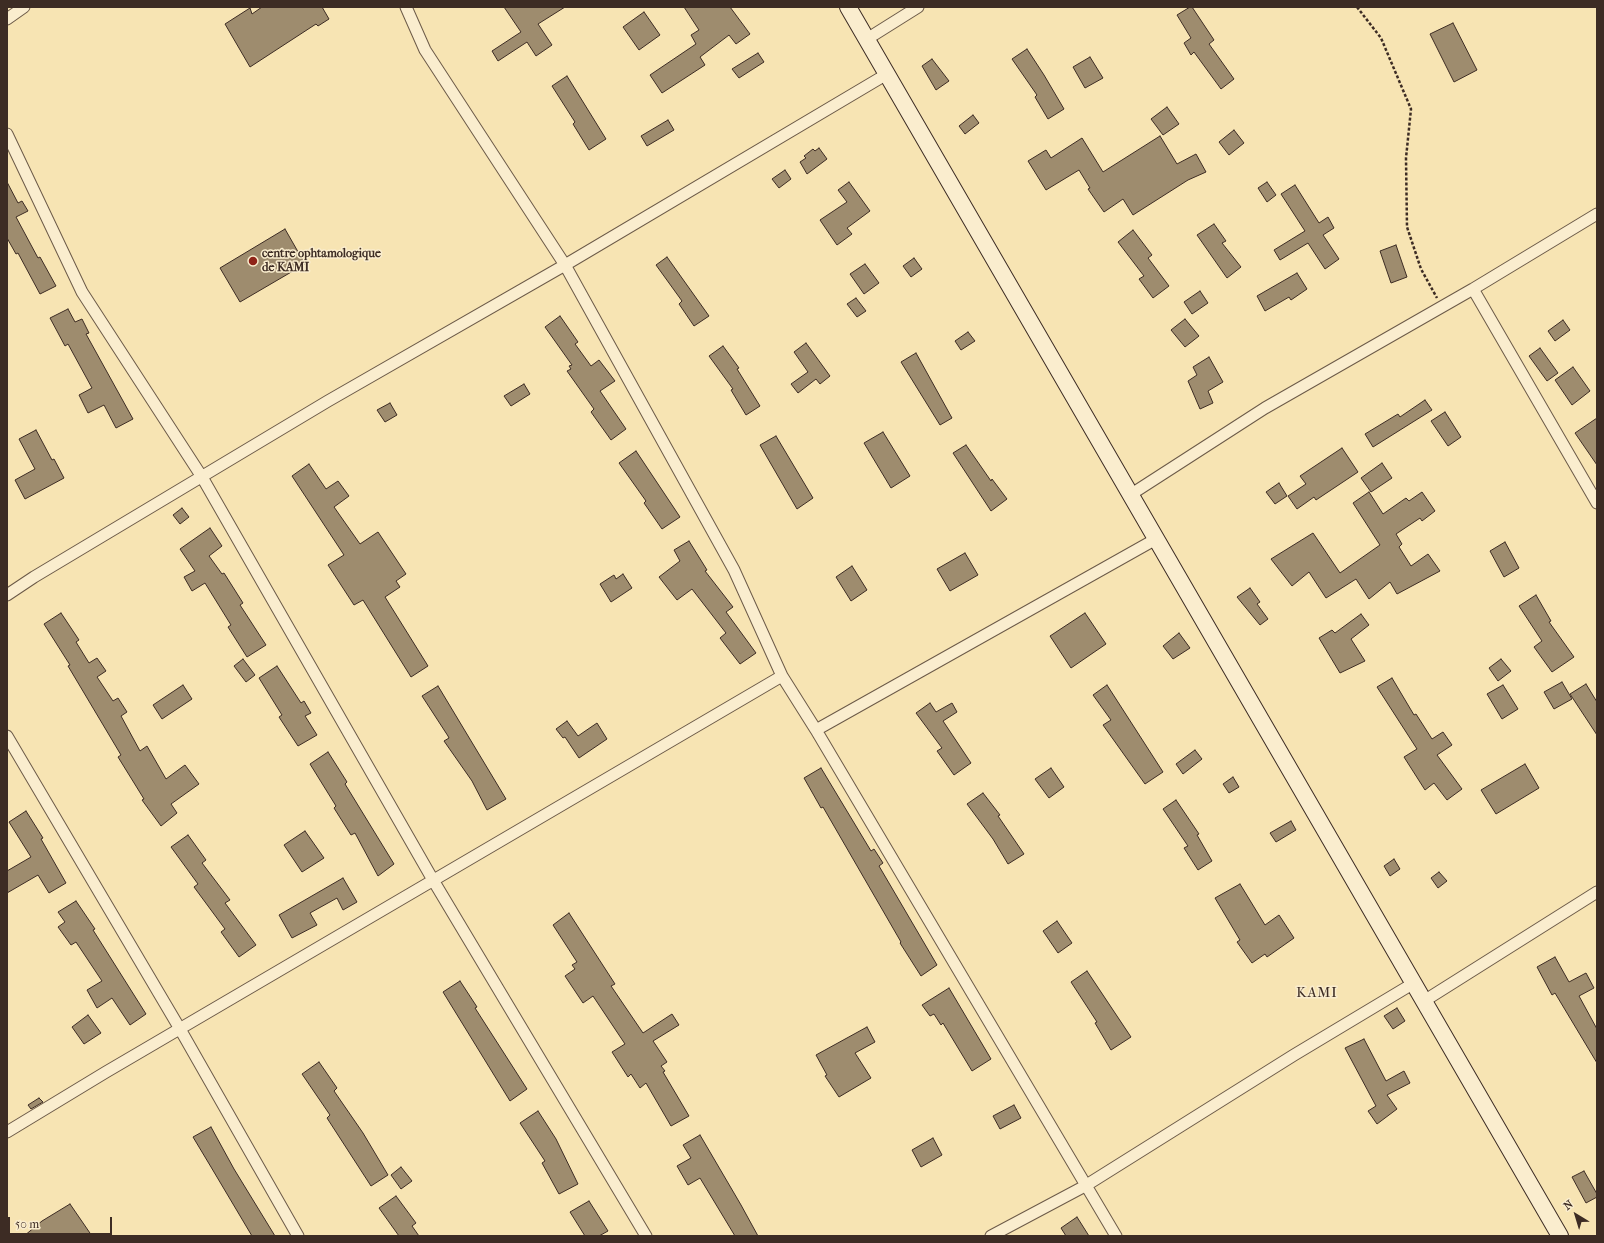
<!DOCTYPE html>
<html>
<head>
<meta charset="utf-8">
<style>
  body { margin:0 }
  #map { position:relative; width:1604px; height:1243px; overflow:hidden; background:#f7e4b3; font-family:"IM FELL French Canon",serif }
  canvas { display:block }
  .frame { position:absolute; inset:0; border:8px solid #3d2c24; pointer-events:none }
  .north { position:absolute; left:1556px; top:1195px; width:40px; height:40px; -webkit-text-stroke:3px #faedce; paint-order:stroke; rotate:322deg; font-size:11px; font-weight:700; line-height:16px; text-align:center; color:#3d2c24 }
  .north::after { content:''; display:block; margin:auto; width:14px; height:18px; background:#3d2c24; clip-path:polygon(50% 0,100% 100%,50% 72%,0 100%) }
  .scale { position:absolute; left:8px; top:1217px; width:104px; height:18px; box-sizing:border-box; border:2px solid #3d2c24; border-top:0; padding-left:5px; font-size:12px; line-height:14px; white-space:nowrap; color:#3d2c24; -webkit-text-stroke:3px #faedce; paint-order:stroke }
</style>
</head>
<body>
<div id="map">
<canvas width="1604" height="1243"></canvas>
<div class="frame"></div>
<div class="north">N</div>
<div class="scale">50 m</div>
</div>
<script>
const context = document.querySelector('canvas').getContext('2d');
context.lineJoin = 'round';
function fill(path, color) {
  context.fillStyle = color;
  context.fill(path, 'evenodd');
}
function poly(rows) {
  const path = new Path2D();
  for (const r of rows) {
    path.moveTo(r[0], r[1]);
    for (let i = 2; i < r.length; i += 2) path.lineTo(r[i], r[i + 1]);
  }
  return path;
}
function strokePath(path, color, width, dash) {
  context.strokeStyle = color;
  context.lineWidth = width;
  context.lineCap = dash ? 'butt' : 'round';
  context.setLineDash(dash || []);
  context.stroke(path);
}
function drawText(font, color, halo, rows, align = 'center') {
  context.font = font + ' "IM FELL French Canon",serif';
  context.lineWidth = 3;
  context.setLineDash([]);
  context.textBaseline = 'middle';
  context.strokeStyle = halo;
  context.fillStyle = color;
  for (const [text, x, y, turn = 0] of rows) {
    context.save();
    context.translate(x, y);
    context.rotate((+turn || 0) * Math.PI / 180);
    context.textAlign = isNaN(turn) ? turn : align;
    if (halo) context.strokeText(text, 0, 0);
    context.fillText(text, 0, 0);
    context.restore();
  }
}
const building = poly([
  [262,7,322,7,329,19,318,26,316,24,250,67,225,24,250,8,252,14,262,7],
  [504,7,565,7,538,24,552,45,536,56,527,42,498,61,492,51,521,32,504,7],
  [684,7,730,7,750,34,736,44,729,35,700,57,705,65,662,93,650,75,696,44,691,35,699,30,684,7],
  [1190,7,1192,7,1214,40,1209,44,1234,79,1221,89,1194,52,1191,55,1184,43,1191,38,1177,15,1190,7],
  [644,12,660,35,639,50,623,27,644,12],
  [1453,23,1477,70,1454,82,1430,34,1453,23],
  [1027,49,1044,75,1064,109,1048,119,1035,97,1037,95,1012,59,1027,49],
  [758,53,764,62,739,78,732,69,758,53],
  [1090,57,1103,78,1085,88,1073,67,1090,57],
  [932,59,949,81,936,90,922,66,932,59],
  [567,76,606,139,589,150,573,124,575,122,552,86,567,76],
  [1167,107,1179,124,1163,135,1151,119,1167,107],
  [973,115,979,123,965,134,959,126,973,115],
  [668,120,674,130,647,146,641,136,668,120],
  [1234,130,1244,143,1229,155,1219,142,1234,130],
  [1160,136,1177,164,1196,154,1206,172,1188,180,1133,215,1123,199,1104,212,1088,189,1090,188,1079,170,1046,190,1028,161,1046,150,1051,158,1082,138,1103,172,1160,136],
  [819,148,827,159,807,174,800,162,806,158,804,156,813,149,815,151,819,148],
  [785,170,791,179,779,188,772,179,785,170],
  [7,182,18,203,22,201,28,211,16,217,38,258,40,257,56,286,40,294,18,253,16,254,7,238,7,182],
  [849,182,870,211,847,228,852,234,837,245,820,220,847,202,838,190,849,182],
  [1267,182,1276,195,1267,202,1258,188,1267,182],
  [1295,185,1319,223,1328,217,1334,228,1323,235,1339,259,1325,269,1308,243,1280,260,1274,250,1305,231,1281,194,1295,185],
  [1214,224,1226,241,1222,243,1241,267,1227,278,1197,235,1214,224],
  [285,229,305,264,240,302,220,268,285,229],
  [1133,230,1152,255,1148,258,1169,286,1153,298,1139,279,1144,276,1118,242,1133,230],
  [1396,245,1407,277,1391,283,1380,251,1396,245],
  [667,257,709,316,694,326,679,304,682,301,656,265,667,257],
  [914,258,922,269,911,277,903,266,914,258],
  [865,264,879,283,864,294,850,274,865,264],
  [1297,273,1307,289,1291,300,1289,297,1265,311,1257,296,1297,273],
  [1200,291,1208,303,1192,314,1184,302,1200,291],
  [856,298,866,311,857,317,847,304,856,298],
  [68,309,75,322,82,319,89,333,86,334,133,419,116,428,104,405,88,413,79,395,92,388,68,344,65,346,50,318,68,309],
  [560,316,578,342,575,344,591,366,599,360,615,381,600,391,626,429,611,440,591,412,594,409,567,371,571,369,569,366,572,365,545,327,560,316],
  [1185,319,1199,336,1185,347,1171,330,1185,319],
  [1563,320,1570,330,1555,341,1548,331,1563,320],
  [968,332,975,341,961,350,955,341,968,332],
  [806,343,830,376,820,384,816,379,798,393,791,384,808,372,794,352,806,343],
  [723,346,739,368,737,369,760,406,746,415,731,390,733,389,709,356,723,346],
  [1540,348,1558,373,1547,381,1529,356,1540,348],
  [916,353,952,418,940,425,901,362,916,353],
  [1209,357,1223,382,1208,391,1213,403,1200,409,1188,381,1197,375,1193,367,1209,357],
  [1573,367,1590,391,1572,405,1555,380,1573,367],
  [524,384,530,394,511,406,504,396,524,384],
  [1425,400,1432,410,1373,447,1365,434,1398,414,1400,417,1425,400],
  [390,403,397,415,385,422,377,410,390,403],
  [1445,412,1461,437,1448,446,1431,421,1445,412],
  [1597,418,1597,465,1575,433,1597,418],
  [36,430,52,460,54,459,64,478,25,499,15,480,35,469,19,439,36,430],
  [883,432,910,476,891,488,864,443,883,432],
  [776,436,813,498,797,509,760,445,776,436],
  [966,445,991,481,992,479,1007,499,991,511,953,453,966,445],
  [1342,448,1358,472,1316,500,1314,497,1297,509,1288,496,1306,484,1300,476,1342,448],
  [636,451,680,517,662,529,644,503,646,501,619,463,636,451],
  [1382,463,1392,478,1371,492,1361,478,1382,463],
  [309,464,326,489,338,481,349,496,334,507,360,544,378,532,406,574,396,581,400,587,385,597,428,666,411,677,363,600,354,605,328,565,344,555,292,476,309,464],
  [1279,483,1287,496,1275,504,1266,492,1279,483],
  [1369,492,1383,514,1406,498,1409,501,1422,492,1435,511,1422,521,1420,518,1396,534,1402,544,1399,547,1411,566,1428,554,1440,571,1397,594,1390,582,1369,599,1356,579,1326,598,1309,572,1292,586,1271,559,1313,533,1340,573,1380,545,1353,503,1369,492],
  [182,508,189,517,180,524,173,515,182,508],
  [210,528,222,546,209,556,222,574,224,573,243,603,240,605,266,645,247,657,228,627,231,625,205,583,192,591,184,577,195,571,180,549,210,528],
  [689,541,707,570,705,571,733,607,726,612,756,653,740,664,720,638,726,633,692,589,677,600,659,577,680,561,674,550,689,541],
  [1505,542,1519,568,1504,577,1490,551,1505,542],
  [965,553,978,575,950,591,937,569,965,553],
  [852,566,867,590,851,601,836,577,852,566],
  [623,574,632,588,611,602,600,584,614,575,616,579,623,574],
  [1250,588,1260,602,1257,604,1268,619,1260,625,1237,597,1250,588],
  [1536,595,1551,621,1549,622,1574,657,1552,672,1534,647,1542,641,1519,606,1536,595],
  [61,613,79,640,76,642,89,663,97,658,106,671,97,677,113,701,118,698,127,712,121,716,140,751,147,746,166,779,185,765,199,784,171,804,177,813,161,826,142,800,144,799,118,757,121,755,68,666,70,665,44,624,61,613],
  [1085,613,1106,644,1071,668,1050,636,1085,613],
  [1361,614,1369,625,1351,639,1365,661,1340,673,1319,638,1332,630,1335,633,1361,614],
  [1179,633,1190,648,1173,659,1163,646,1179,633],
  [243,659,255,675,246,682,234,666,243,659],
  [1501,659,1511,671,1498,681,1489,668,1501,659],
  [277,666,301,703,304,701,311,713,305,716,317,735,298,746,279,717,282,715,259,678,277,666],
  [1392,678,1414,715,1416,714,1432,739,1443,732,1452,745,1437,755,1462,789,1447,800,1434,783,1425,790,1404,757,1417,749,1377,687,1392,678],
  [1562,682,1572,699,1554,709,1544,692,1562,682],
  [1586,684,1597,702,1597,735,1570,694,1586,684],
  [183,685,192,699,162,719,153,705,183,685],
  [1107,685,1163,772,1145,784,1103,725,1111,720,1093,695,1107,685],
  [1503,685,1518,709,1502,719,1487,694,1503,685],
  [438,686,506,799,487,810,472,781,444,741,449,738,448,736,422,696,438,686],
  [930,703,936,712,952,703,957,712,943,721,971,763,954,775,937,751,942,748,916,713,930,703],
  [567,721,578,736,597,723,607,739,579,758,565,737,563,738,556,729,567,721],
  [1195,750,1202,759,1183,774,1176,764,1195,750],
  [328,752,347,782,345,784,394,864,378,876,355,833,351,835,334,808,336,806,310,764,328,752],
  [1525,764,1539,788,1496,814,1481,790,1525,764],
  [821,768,871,851,874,849,883,863,879,866,937,965,921,976,900,943,901,942,823,807,821,808,804,778,821,768],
  [1051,768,1064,787,1049,798,1035,779,1051,768],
  [1233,777,1239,787,1229,793,1223,784,1233,777],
  [983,793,1000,815,998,816,1024,854,1008,864,993,839,967,804,983,793],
  [1176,800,1199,834,1197,835,1212,861,1198,870,1184,848,1188,846,1163,809,1176,800],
  [26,811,43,838,41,839,66,883,49,893,38,875,7,893,7,871,31,857,9,822,26,811],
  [1291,821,1296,830,1276,842,1270,833,1291,821],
  [305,831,324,858,302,872,284,845,305,831],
  [188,835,206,860,202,863,230,900,225,903,256,945,239,957,221,932,225,929,194,887,198,884,171,847,188,835],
  [1394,859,1400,869,1390,876,1384,866,1394,859],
  [1439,872,1447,881,1438,888,1431,878,1439,872],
  [343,878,357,902,343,910,337,898,310,913,317,925,292,938,279,915,343,878],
  [1240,884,1265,925,1279,915,1294,938,1267,957,1265,954,1252,963,1237,942,1240,940,1215,898,1240,884],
  [76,901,95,929,93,930,146,1014,130,1025,112,998,97,1008,87,990,102,981,76,942,71,945,58,927,65,922,58,912,76,901],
  [569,913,615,984,611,986,643,1033,672,1014,679,1025,653,1041,667,1062,661,1066,665,1071,663,1072,689,1116,671,1126,646,1083,640,1088,631,1074,628,1077,612,1052,625,1044,593,996,583,1003,565,976,575,969,572,965,577,962,553,925,569,913],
  [1057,921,1072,943,1058,953,1043,931,1057,921],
  [1555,957,1569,982,1586,973,1594,988,1579,996,1597,1029,1597,1063,1555,993,1552,995,1537,967,1555,957],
  [1087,971,1131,1037,1111,1050,1095,1023,1097,1022,1071,982,1087,971],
  [460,981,477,1007,475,1008,527,1089,510,1101,443,992,460,981],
  [949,988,991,1059,972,1071,943,1023,941,1025,934,1014,930,1016,922,1005,949,988],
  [1397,1008,1405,1021,1393,1029,1384,1016,1397,1008],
  [88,1015,101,1033,84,1044,72,1027,88,1015],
  [867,1027,875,1042,855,1053,871,1078,839,1097,825,1076,827,1075,816,1055,867,1027],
  [1364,1039,1386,1081,1404,1071,1410,1083,1387,1095,1397,1109,1377,1124,1368,1111,1376,1106,1345,1048,1364,1039],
  [319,1062,337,1088,334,1091,363,1133,388,1175,371,1186,327,1118,330,1115,302,1074,319,1062],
  [39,1098,43,1102,31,1109,28,1105,39,1098],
  [1014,1105,1021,1118,1000,1129,993,1116,1014,1105],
  [538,1111,556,1139,578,1184,559,1194,542,1163,545,1161,520,1123,538,1111],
  [211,1127,234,1169,275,1236,252,1236,211,1167,193,1137,211,1127],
  [700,1135,741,1205,758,1236,735,1236,700,1178,688,1185,677,1166,691,1158,683,1145,700,1135],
  [933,1138,942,1155,921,1167,912,1150,933,1138],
  [401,1167,412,1181,401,1189,391,1175,401,1167],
  [1584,1171,1597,1194,1597,1197,1586,1203,1572,1177,1584,1171],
  [396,1196,416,1223,412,1226,419,1236,399,1236,379,1208,396,1196],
  [589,1201,608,1231,599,1236,585,1236,570,1212,589,1201],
  [70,1204,92,1236,24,1236,42,1221,70,1204],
  [1077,1217,1089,1236,1066,1236,1061,1228,1077,1217]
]);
const path = poly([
  [1357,7,1381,38,1411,109,1406,158,1407,227,1421,269,1437,298]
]);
const street = poly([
  [406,7,425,50,565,265,734,570,782,676,816,730,1116,1236],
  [7,19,24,7],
  [867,39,918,7],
  [7,134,82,292,202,477,433,880,646,1236],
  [1473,289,1597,503],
  [1130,495,1265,408,1473,289,1597,214],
  [7,595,34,577,328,401,565,265,887,74],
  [816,730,1156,539],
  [7,736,180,1029,298,1236],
  [1424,1001,1597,892],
  [7,1132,106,1072,782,676],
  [991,1236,1085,1186,1294,1055,1414,983]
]);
const secondary = poly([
  [848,7,1560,1236]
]);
const markers = [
  [253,261,5,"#8f2418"]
];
const poiNames = [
  ["centre ophtamologique",262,254],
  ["de KAMI",262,268]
];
const quarterNames = [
  ["KAMI",1317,994]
];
fill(building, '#9e8c6e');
strokePath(building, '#3d2c24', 1);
strokePath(street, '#6c5a48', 13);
strokePath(secondary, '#3d2c24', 18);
strokePath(path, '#3d2c24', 2.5, [3, 2]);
strokePath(street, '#faedce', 11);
strokePath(secondary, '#faedce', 16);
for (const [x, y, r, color] of markers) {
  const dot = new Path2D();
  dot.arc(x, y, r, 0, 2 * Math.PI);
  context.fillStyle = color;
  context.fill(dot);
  strokePath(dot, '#faedce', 1.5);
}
drawText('bold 12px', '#3d2c24', '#faedce', poiNames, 'left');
context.letterSpacing = '1px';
drawText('14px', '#3d2c24', '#faedce', quarterNames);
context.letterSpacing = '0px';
</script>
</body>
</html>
